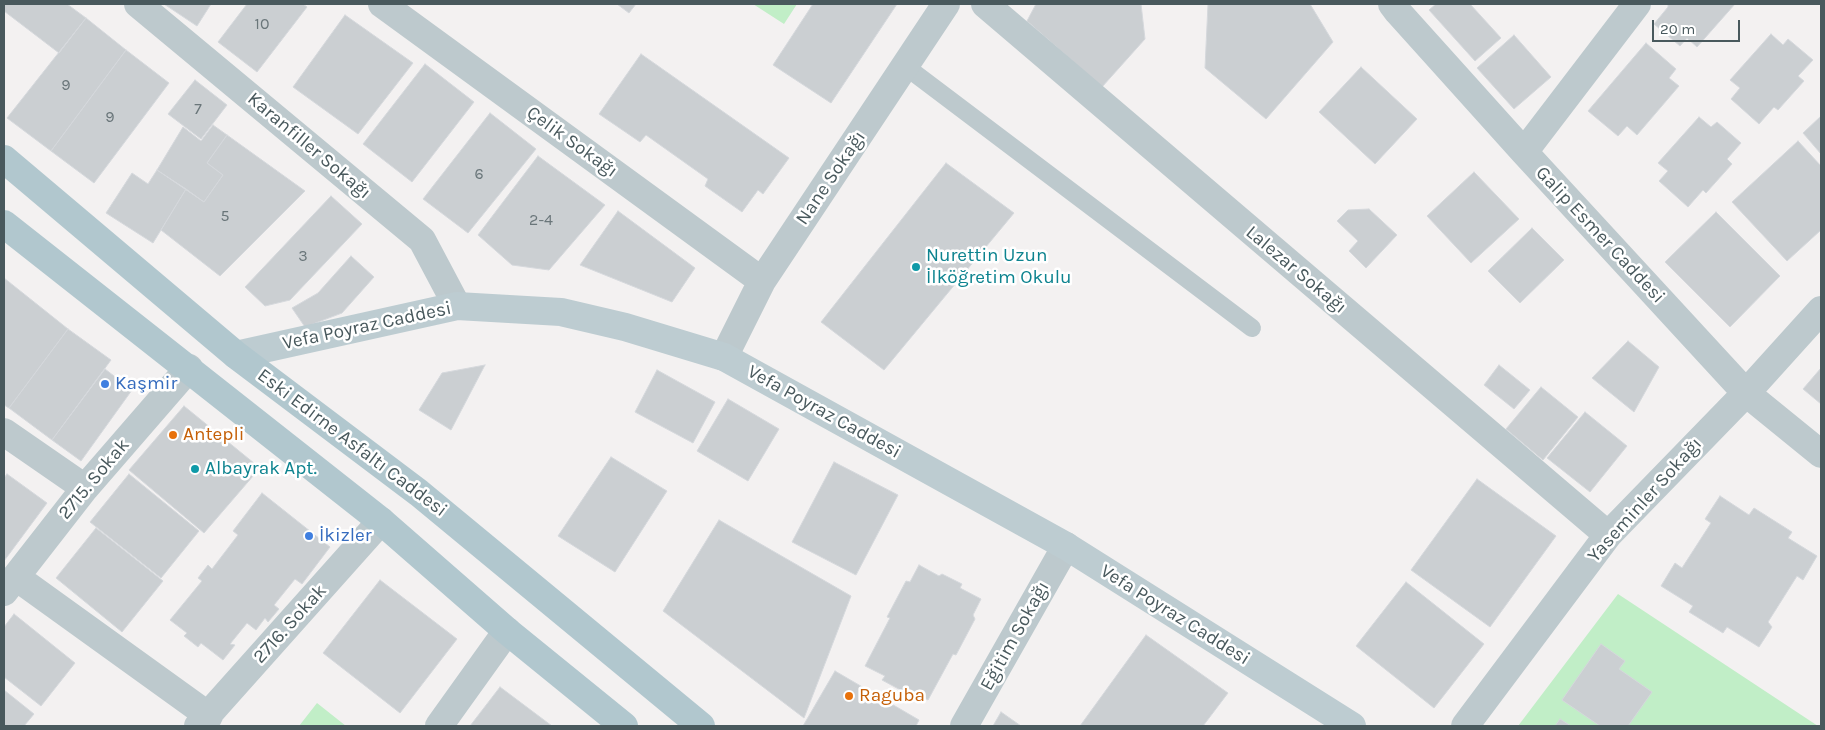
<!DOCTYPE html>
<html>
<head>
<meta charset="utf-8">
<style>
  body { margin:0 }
  #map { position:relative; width:1825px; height:730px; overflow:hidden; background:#f3f1f1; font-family:Karla,sans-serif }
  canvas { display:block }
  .frame { position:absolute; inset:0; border:5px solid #49595d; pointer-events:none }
  .scale { position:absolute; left:1652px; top:20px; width:88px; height:22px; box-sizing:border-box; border:2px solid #49595d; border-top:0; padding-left:6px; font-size:15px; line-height:18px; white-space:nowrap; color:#49595d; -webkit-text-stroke:4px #fff; paint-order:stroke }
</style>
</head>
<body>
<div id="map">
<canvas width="1825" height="730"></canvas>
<div class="frame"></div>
<div class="scale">20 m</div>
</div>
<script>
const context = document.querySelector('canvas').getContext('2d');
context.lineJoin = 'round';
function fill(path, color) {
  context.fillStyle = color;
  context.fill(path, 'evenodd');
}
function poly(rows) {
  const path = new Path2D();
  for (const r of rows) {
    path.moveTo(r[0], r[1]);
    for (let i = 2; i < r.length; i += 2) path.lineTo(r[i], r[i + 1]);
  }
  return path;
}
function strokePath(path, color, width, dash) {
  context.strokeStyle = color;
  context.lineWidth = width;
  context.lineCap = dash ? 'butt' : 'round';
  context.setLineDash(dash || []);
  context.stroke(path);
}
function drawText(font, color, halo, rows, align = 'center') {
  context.font = font + ' Karla,sans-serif';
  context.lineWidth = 5;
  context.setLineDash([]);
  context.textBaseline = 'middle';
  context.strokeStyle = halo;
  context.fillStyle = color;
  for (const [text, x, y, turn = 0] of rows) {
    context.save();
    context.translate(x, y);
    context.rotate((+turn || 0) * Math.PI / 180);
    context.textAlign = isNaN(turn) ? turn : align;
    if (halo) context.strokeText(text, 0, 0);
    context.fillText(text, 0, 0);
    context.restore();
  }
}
const green = poly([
  [753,4,797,4,784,24],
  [1618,594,1818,726,1518,726],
  [317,703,346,726,299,726]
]);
const building = poly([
  [4,4,67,4,86,18,59,53,4,11,4,4],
  [164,4,211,4,197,26,164,4],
  [247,4,303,4,307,7,257,72,218,42,247,4],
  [617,4,636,4,629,13,617,4],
  [813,4,897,4,831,103,773,65,813,4],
  [1036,4,1141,4,1145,39,1102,87,1027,21,1036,4],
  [1208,4,1310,4,1333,42,1266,119,1205,68,1208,4],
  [1436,4,1470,4,1501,38,1475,61,1429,10,1436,4],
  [1668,4,1735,4,1697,47,1687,38,1680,46,1654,24,1668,7,1668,4],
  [345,15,413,63,358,134,293,87,345,15],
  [86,18,126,50,51,151,7,118,86,18],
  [1771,34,1783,45,1788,39,1813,60,1798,76,1804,81,1778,110,1774,107,1759,124,1731,99,1740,88,1730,80,1771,34],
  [1514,35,1551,77,1514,109,1477,68,1514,35],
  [1646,43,1676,69,1669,78,1679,86,1637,135,1627,126,1618,136,1588,111,1646,43],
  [126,50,169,83,94,183,51,151,126,50],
  [641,54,789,158,763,194,758,190,742,212,705,186,708,179,646,135,640,142,599,114,641,54],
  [425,64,474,102,412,182,363,144,425,64],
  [1361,67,1417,119,1375,164,1319,112,1361,67],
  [195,80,227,105,201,139,168,114,195,80],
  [490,113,536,149,468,233,423,199,490,113],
  [1821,116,1821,154,1803,133,1821,116],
  [1699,117,1711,127,1717,122,1741,143,1727,159,1732,164,1706,193,1703,190,1688,207,1659,181,1668,171,1658,163,1699,117],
  [213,125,227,135,207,163,223,175,204,202,157,170,183,127,201,141,213,125],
  [227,135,305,191,220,276,161,230,186,189,204,202,223,175,207,163,227,135],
  [1798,141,1821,166,1821,230,1787,261,1732,202,1798,141],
  [538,156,605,205,549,270,512,265,478,235,538,156],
  [946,163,1014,213,884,370,821,322,946,163],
  [157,170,186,189,153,243,106,213,132,173,148,184,157,170],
  [1474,172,1519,219,1471,263,1427,216,1474,172],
  [331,196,362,224,290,300,265,306,245,287,331,196],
  [1369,209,1397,235,1366,268,1349,251,1358,241,1337,221,1348,210,1369,209],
  [618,211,695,268,672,302,580,265,618,211],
  [1716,212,1780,276,1730,327,1665,262,1716,212],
  [1532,228,1564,260,1520,303,1488,271,1532,228],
  [351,256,374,277,342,313,305,327,292,308,318,293,351,256],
  [4,278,68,329,9,408,4,405,4,278],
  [68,329,111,360,52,440,9,408,68,329],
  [1628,341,1659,367,1634,412,1592,378,1628,341],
  [485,365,451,430,419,410,442,373,485,365],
  [1499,365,1530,390,1514,409,1484,385,1499,365],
  [1821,368,1821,404,1803,389,1821,368],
  [105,369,132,390,81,461,52,440,105,369],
  [657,370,715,402,693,443,635,412,657,370],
  [1541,387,1578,417,1543,460,1506,429,1541,387],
  [728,399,779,429,748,481,697,451,728,399],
  [184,406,260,468,204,533,129,470,184,406],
  [1585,412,1627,446,1590,492,1547,458,1585,412],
  [611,457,667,491,615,572,558,536,611,457],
  [834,462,898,495,856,575,792,542,834,462],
  [7,474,47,503,4,561,4,478,7,474],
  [129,474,199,531,161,578,90,522,129,474],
  [1477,479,1556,536,1490,627,1411,570,1477,479],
  [262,493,330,547,302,584,295,579,274,605,279,609,268,622,265,618,256,630,247,623,230,644,235,645,223,660,201,643,198,647,184,636,187,633,170,620,202,581,198,578,208,565,212,569,238,535,233,531,262,493],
  [1720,496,1749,515,1754,508,1792,532,1788,538,1817,556,1803,580,1797,576,1768,622,1772,627,1759,647,1727,627,1723,633,1689,612,1693,606,1661,586,1675,563,1682,568,1711,523,1705,519,1720,496],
  [719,520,851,596,804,718,663,611,719,520],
  [96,528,163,581,122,632,56,578,96,528],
  [919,565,939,576,942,574,962,584,960,588,981,599,973,615,975,619,956,655,953,654,928,700,908,689,906,693,882,680,885,676,865,666,890,618,887,617,906,581,910,582,919,565],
  [380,580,457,639,400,713,323,653,380,580],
  [1406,582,1484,644,1434,708,1356,646,1406,582],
  [14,614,75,663,41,706,4,677,4,627,14,614],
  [1146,635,1228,693,1203,726,1080,726,1146,635],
  [1601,644,1625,661,1619,669,1652,692,1628,726,1600,726,1562,700,1601,644],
  [835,671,919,720,916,726,803,726,835,671],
  [500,687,552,726,470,726,500,687],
  [4,690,34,714,24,726,4,726,4,690],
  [1001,712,1021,726,993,726,1001,712],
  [1560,719,1571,726,1555,726,1560,719]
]);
const service = poly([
  [905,66,1252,328]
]);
const minor = poly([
  [138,4,422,240,457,306],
  [382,4,762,281],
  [985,4,1608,535],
  [1392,4,1398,12,1524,152,1746,393,1821,454],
  [1524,152,1637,4],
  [724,357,762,281,946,4],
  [4,432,85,488],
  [16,577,209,716],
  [4,592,85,488,189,368],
  [198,726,381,521],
  [439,726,507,631],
  [964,726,1066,546],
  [1465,726,1608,535,1746,393,1821,310]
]);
const secondary = poly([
  [236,355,457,306,561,312,625,327,724,357,1066,546,1352,726]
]);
const primary = poly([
  [4,159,236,355,419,493,701,726],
  [4,224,381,521,507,631,624,726]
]);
const markers = [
  [916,267,5,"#0f9aa8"],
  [105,384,5,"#3f7fe0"],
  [173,435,5,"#e8710a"],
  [195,469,5,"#0f9aa8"],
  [309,536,5,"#3f7fe0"],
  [849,696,5,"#e8710a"]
];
const numberNames = [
  ["10",262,24],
  ["9",66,85],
  ["7",198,109],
  ["9",110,117],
  ["6",479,174],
  ["5",225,216],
  ["2-4",541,220],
  ["3",303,256]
];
const streetNames = [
  ["Çelik Sokağı",572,142,36],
  ["Karanfiller Sokağı",309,146,40],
  ["Nane Sokağı",831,178,-56],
  ["Galip Esmer Caddesi",1600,235,47],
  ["Lalezar Sokağı",1296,270,40],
  ["Vefa Poyraz Caddesi",367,326,-12],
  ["Vefa Poyraz Caddesi",824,412,29],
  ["Eski Edirne Asfaltı Caddesi",352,443,37],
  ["2715. Sokak",94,479,-50],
  ["Yaseminler Sokağı",1645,500,-48],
  ["Vefa Poyraz Caddesi",1175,615,32],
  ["2716. Sokak",290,624,-48],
  ["Eğitim Sokağı",1015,636,-61]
];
const cultureNames = [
  ["Nurettin Uzun",926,256],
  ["İlköğretim Okulu",926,278],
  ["Albayrak Apt.",205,469]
];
const shopNames = [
  ["Kaşmir",115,384],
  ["İkizler",319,536]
];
const foodNames = [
  ["Antepli",183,435],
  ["Raguba",859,696]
];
fill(green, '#c1eec7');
fill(building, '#cbcfd2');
strokePath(building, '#d5d8dc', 1);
strokePath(service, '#bdc9cd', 18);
strokePath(minor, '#bdc9cd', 28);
strokePath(secondary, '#bdccd1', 28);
strokePath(primary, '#b1c7ce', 28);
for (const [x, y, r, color] of markers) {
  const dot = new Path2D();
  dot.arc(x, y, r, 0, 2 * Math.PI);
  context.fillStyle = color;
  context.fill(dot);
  strokePath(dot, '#fff', 2);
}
drawText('16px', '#6a767a', null, numberNames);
drawText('19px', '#49595d', '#fff', streetNames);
drawText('19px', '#0d838f', '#fff', cultureNames, 'left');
drawText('19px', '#366cbe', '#fff', shopNames, 'left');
drawText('19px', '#c56008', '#fff', foodNames, 'left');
</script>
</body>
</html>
